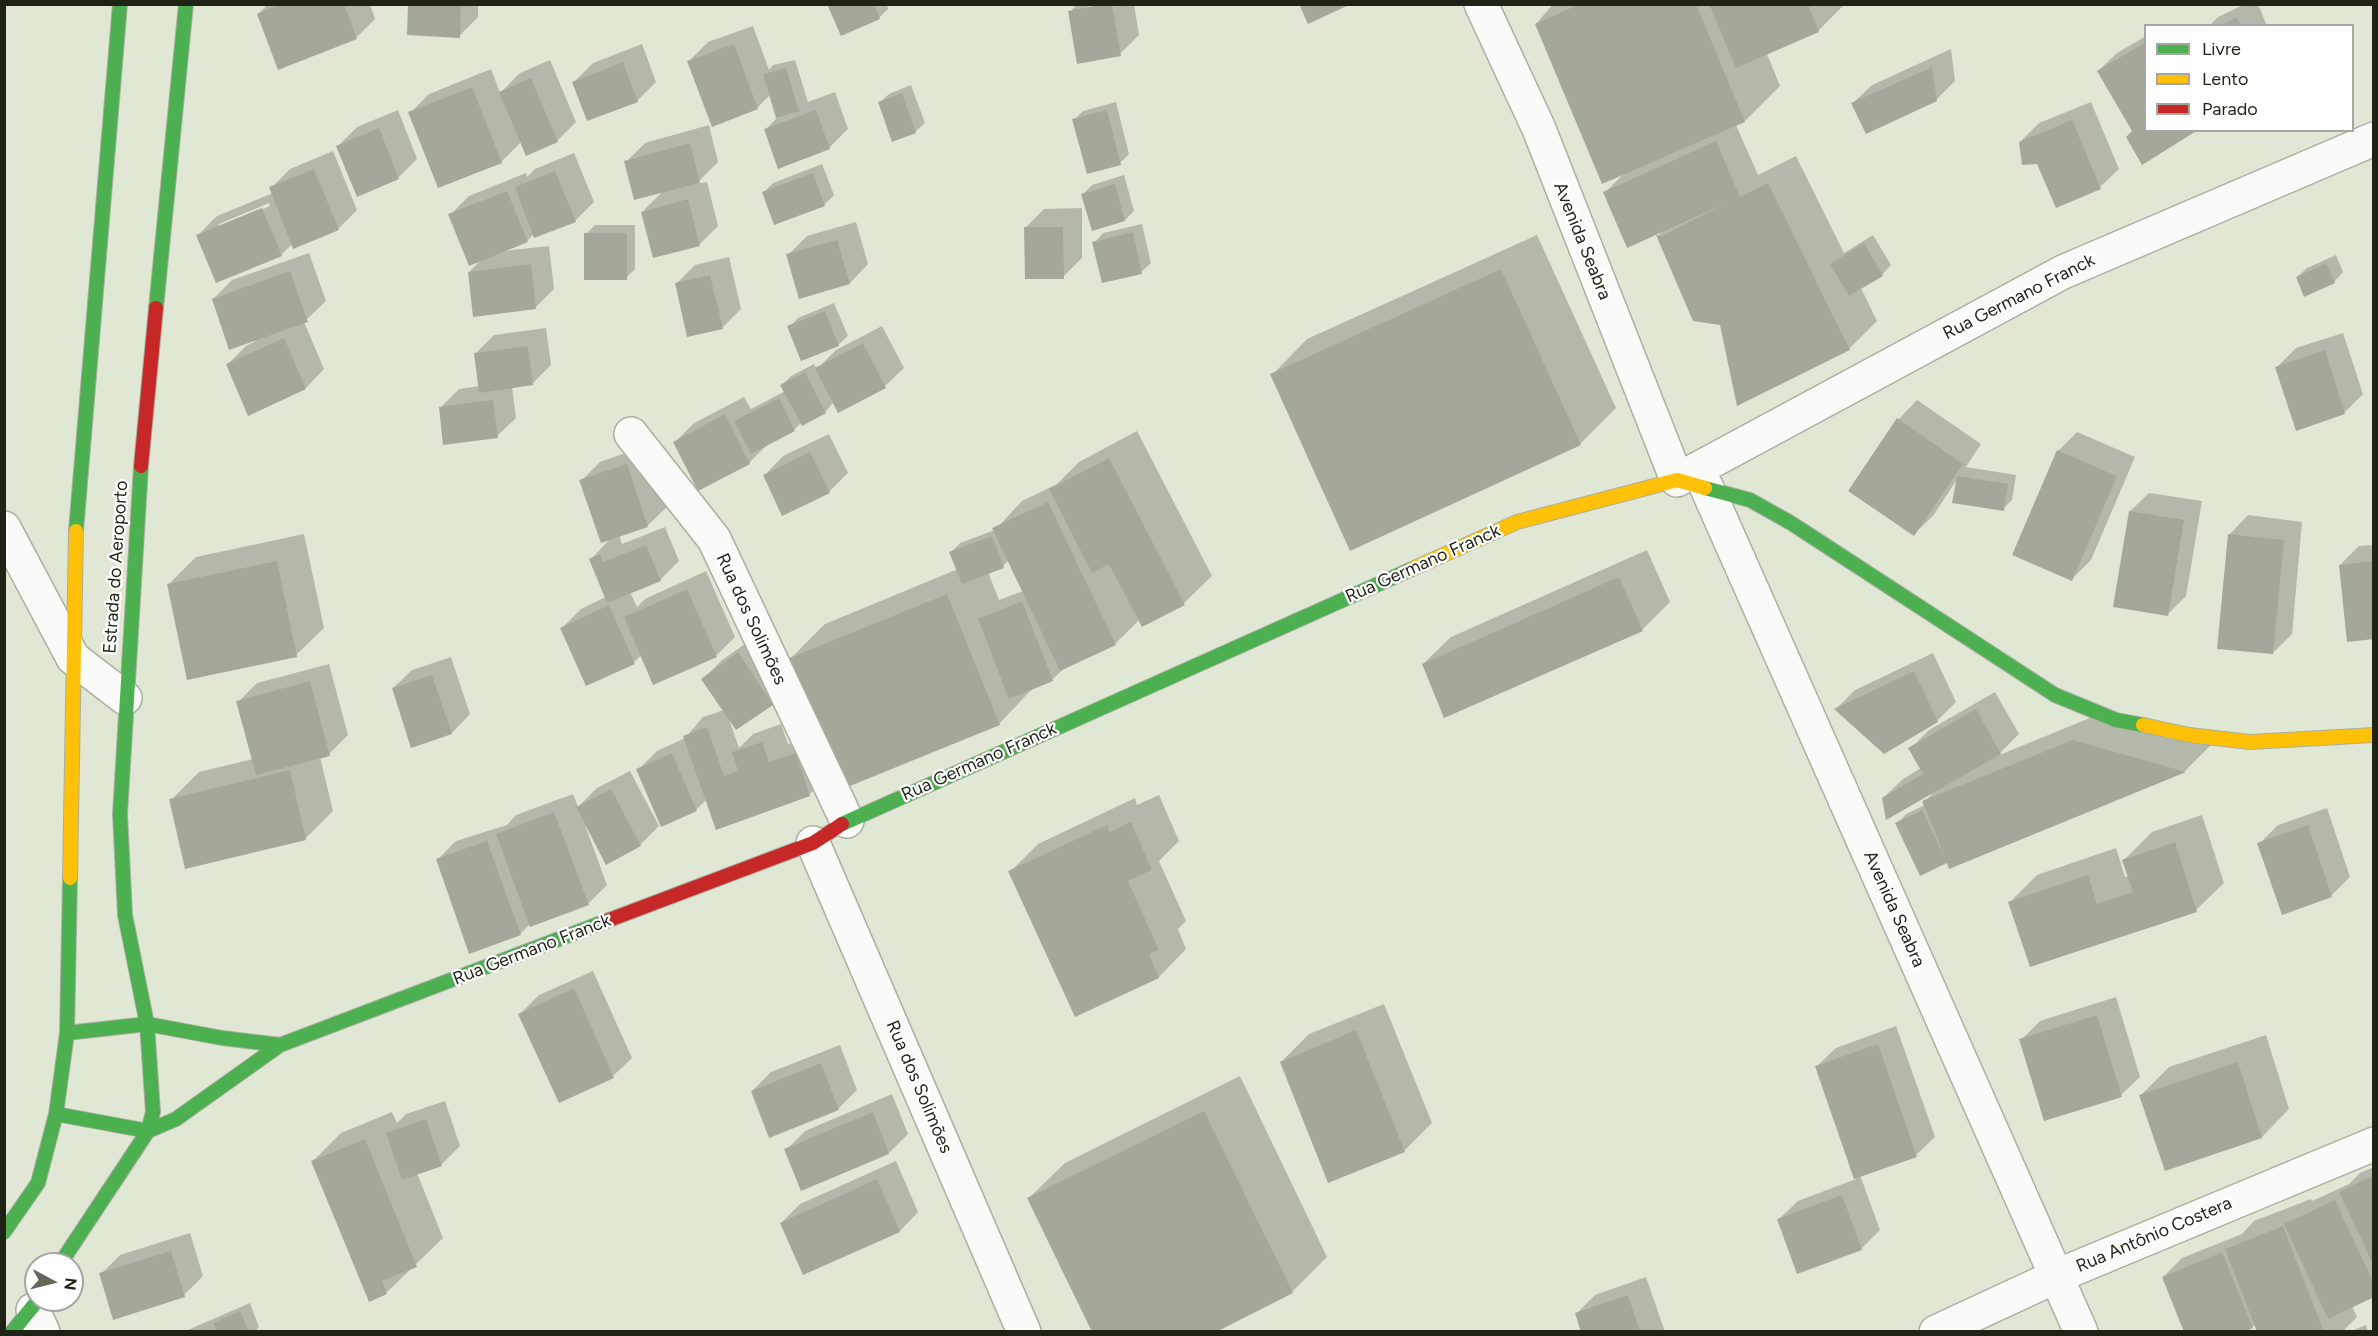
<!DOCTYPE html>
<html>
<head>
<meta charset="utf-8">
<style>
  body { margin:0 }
  #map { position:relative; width:2378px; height:1336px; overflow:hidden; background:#e1e7d5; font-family:Figtree,sans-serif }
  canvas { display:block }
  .frame { position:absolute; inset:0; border:6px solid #1f2316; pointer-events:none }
  .legend { position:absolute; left:2144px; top:24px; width:210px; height:108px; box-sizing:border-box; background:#fff; border:2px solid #a5a7a2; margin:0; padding:8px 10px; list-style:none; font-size:18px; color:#1f2316 }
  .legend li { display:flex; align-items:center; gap:12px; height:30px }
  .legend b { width:30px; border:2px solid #a5a7a2 }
  .north { position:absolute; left:24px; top:1252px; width:60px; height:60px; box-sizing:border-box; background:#fff; border:2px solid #a5a7a2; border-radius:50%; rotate:97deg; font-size:16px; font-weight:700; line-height:24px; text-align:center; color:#1f2316 }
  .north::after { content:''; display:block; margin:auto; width:21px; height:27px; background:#636859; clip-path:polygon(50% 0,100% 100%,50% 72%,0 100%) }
</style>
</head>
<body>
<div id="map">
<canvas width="2378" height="1336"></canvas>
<div class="frame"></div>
<ul class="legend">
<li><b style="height:8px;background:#4caf50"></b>Livre</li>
<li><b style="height:8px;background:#ffc107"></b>Lento</li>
<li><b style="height:8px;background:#c62828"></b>Parado</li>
</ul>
<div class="north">N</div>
</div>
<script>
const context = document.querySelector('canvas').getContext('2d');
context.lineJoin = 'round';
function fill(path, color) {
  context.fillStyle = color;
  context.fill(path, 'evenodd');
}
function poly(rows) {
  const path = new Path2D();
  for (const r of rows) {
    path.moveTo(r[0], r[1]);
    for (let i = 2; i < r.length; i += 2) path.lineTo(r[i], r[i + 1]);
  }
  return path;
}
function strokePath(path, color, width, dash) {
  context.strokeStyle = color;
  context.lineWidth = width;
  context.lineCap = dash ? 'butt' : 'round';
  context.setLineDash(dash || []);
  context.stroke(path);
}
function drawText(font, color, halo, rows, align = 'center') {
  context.font = font + ' Figtree,sans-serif';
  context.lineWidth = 4.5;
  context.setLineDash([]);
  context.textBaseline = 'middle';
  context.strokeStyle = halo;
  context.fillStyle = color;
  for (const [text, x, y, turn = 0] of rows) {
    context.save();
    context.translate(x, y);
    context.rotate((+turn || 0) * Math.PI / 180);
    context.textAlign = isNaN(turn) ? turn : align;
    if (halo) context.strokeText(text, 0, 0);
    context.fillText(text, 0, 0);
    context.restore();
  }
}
const shadow = poly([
  [268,4,370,4,375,19,356,38,258,14],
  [410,4,478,4,478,17,459,36],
  [829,4,887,4,888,9,879,18],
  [1077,4,1096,4,1089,6,1089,9,1134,4,1139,35,1120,54,1070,12],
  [1553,4,1845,4,1818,31,1767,54,1780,86,1745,121,1736,125,1758,175,1796,156,1844,253,1873,235,1891,265,1882,275,1861,288,1877,321,1849,349,1721,323,1658,236,1663,230,1605,193,1624,173,1536,24],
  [2245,4,2258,4,2267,26,2209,26,2218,17],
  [753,26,769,70,773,65,795,60,808,102,835,92,848,129,829,148,765,130,777,118,770,95,757,108,689,61,708,42],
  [2146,36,2146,130,2134,131,2098,71,2117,53],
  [642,44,656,82,637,101,574,82,593,63],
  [1951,49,1955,81,1936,100,1853,103,1872,85],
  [550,60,576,122,557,141,521,142,501,162,410,113,429,94,491,69,500,93,520,73],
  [911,85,925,123,915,132,879,103,889,94],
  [1116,102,1129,154,1120,163,1074,120,1083,111],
  [2091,102,2119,169,2100,187,2057,206,2038,162,2020,142,2039,123],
  [398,110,417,159,398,178,338,146,357,127],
  [709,125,718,162,696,184,707,182,718,226,699,245,642,212,664,190,626,162,645,143],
  [333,151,357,210,338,229,293,243,281,255,198,235,217,216,273,193,271,188,290,169],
  [269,203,270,206,219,227,219,224],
  [574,153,594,202,575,221,534,234,527,241,504,251,549,246,554,289,536,307,469,272,482,259,450,215,469,196,526,173,527,177,535,169],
  [822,164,834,195,825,204,775,223,764,192,773,183],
  [1124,175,1134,211,1125,220,1083,194,1092,185],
  [1082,208,1082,258,1063,277,1025,228,1044,209],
  [856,222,868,264,850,283,788,255,807,236],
  [1142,224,1151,263,1141,272,1094,243,1103,233],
  [595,225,635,225,635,269,626,278,586,234],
  [1537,235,1616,408,1580,444,1272,375,1307,339],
  [309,253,326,301,304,322,324,369,306,388,249,414,227,365,246,346,256,341,213,299,232,280],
  [2336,255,2343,272,2334,282,2297,277,2307,268],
  [729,257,741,309,722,328,677,283,695,265],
  [834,303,848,336,838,345,789,327,798,318],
  [882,326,904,368,885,386,834,402,825,412,802,422,794,430,768,444,749,463,675,442,694,423,744,397,751,409,785,391,782,385,791,376,814,364,817,369,836,350],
  [546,328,551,365,532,384,512,387,516,418,497,436,440,408,459,389,480,386,475,354,494,335],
  [2343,333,2363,394,2344,413,2277,367,2296,348],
  [1917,400,1981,444,1966,467,2016,475,2012,500,2003,509,1958,478,1933,516,1914,534,1899,419],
  [1137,431,1212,576,1184,603,1140,619,1115,644,1064,668,1052,680,1034,687,999,724,789,660,825,624,958,569,951,552,960,543,995,530,1022,501,1057,484,1079,462],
  [1009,560,1023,591,999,600,988,572,1003,566],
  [2077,432,2135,457,2091,560,2072,579,2058,451],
  [829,434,848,473,829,492,765,475,783,456],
  [645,446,667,507,648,525,619,535,622,544,665,527,679,561,660,580,630,592,637,607,645,599,706,571,735,637,716,656,642,655,634,662,562,628,581,609,606,597,591,559,612,537,581,481,600,462],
  [2149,493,2202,501,2186,596,2167,615,2130,511],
  [2248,515,2302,522,2292,634,2273,653,2230,534],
  [304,534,324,628,296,655,168,585,196,557],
  [2374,545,2374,638,2340,565,2359,546],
  [1647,550,1670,602,1642,630,1423,664,1451,637],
  [758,635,791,685,772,703,737,728,729,719,739,748,753,734,781,724,788,744,814,735,828,776,809,795,707,799,696,810,638,770,657,751,685,738,703,717,724,710,703,679,722,660],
  [1933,653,1956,702,1937,721,1836,709,1855,690],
  [451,657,470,714,452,733,393,688,412,670],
  [329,664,348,735,329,754,320,757,333,811,305,839,171,800,199,772,253,759,238,702,257,683],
  [1995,692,2019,734,1997,756,2102,713,2212,744,2185,771,1950,867,1947,860,1946,861,1897,824,1906,814,1925,805,1924,802,1934,792,1883,798,1903,779,1921,768,1910,749,1929,730],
  [630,771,659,826,640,845,585,825,607,885,588,904,531,923,520,934,437,860,456,841,507,825,516,815,573,794,578,807,597,788],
  [1159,795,1179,841,1159,861,1186,921,1178,929,1186,949,1159,977,1076,1015,1010,872,1038,844,1135,798,1137,805],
  [2327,808,2350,877,2331,896,2259,844,2278,825],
  [2202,815,2224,883,2196,910,2010,902,2037,875,2116,848,2125,877,2129,876,2124,860,2152,832],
  [593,971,632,1058,613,1076,520,1014,539,995],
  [2116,997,2140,1077,2121,1095,2021,1040,2040,1021],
  [1384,1004,1432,1123,1404,1151,1281,1062,1309,1034],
  [1896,1026,1935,1137,1916,1155,1860,1175,1880,1230,1861,1249,1779,1219,1798,1201,1856,1179,1817,1066,1836,1048],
  [2266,1035,2289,1109,2262,1137,2166,1169,2141,1095,2169,1067],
  [840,1045,857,1090,838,1109,752,1091,771,1072],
  [1240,1076,1327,1257,1292,1292,1029,1198,1065,1163],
  [892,1094,908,1134,889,1153,786,1150,805,1131],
  [445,1101,460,1146,441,1165,417,1173,443,1238,386,1293,313,1161,341,1133,392,1112,397,1123,406,1114],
  [896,1161,918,1212,900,1231,781,1223,800,1204],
  [2374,1167,2374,1296,2352,1306,2357,1317,2342,1332,2259,1332,2256,1324,2252,1327,2163,1277,2182,1258,2242,1234,2254,1221,2311,1199,2312,1201,2349,1184,2360,1173],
  [190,1233,203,1276,184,1295,101,1274,120,1255],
  [1646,1277,1665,1332,1582,1332,1576,1314,1595,1295],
  [250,1303,259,1327,254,1332,183,1332],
  [2366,1325,2368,1332,2349,1332]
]);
const building = poly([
  [280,4,344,4,357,39,278,70,257,14],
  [408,4,461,4,460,38,407,35],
  [827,4,874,4,880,19,841,36],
  [1104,4,1112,4,1121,56,1077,64,1068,11],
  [1299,4,1351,4,1308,24],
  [1580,4,1696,4,1745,122,1602,184,1535,24],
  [1709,4,1808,4,1819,32,1736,68],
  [2237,17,2241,26,2219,26],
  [2146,42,2146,130,2198,130,2142,165,2126,137,2132,131,2097,71],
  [734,44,758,109,712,127,687,61],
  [623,62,638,102,587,121,572,82],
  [1932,67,1937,101,1866,134,1851,103],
  [786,68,799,111,776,118,763,74],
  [531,78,558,142,526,156,499,92],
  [472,87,502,163,438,188,408,112],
  [902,93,916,133,892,142,878,102],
  [816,110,830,149,778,169,764,129],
  [1107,110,1121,165,1087,174,1072,119],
  [2072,120,2101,189,2056,208,2037,164,2022,165,2019,142],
  [379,128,399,179,357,197,336,146],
  [1716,141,1740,197,1768,183,1850,350,1737,406,1720,325,1693,321,1656,235,1662,236,1724,204,1627,248,1603,192],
  [690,143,700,183,634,200,624,161],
  [314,169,339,230,293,249,269,187],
  [555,171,576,222,534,238,515,187],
  [813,173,825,206,774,225,762,192],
  [1115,184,1125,221,1092,231,1081,194],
  [507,191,528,242,469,266,448,214],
  [688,199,700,246,653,258,641,212],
  [262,208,282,256,216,283,196,235],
  [1024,227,1063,227,1064,279,1025,279],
  [1133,232,1142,274,1102,283,1092,242],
  [584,233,627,233,627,280,584,280],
  [837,240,850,284,799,299,786,254],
  [1864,243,1883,276,1849,296,1830,264],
  [2326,263,2335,283,2304,297,2296,277],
  [531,264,536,309,473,317,468,272],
  [1501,269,1581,445,1350,551,1270,374],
  [290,271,308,322,229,350,212,299],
  [710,275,723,329,687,337,675,283],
  [825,311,839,346,801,361,787,326],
  [284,338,306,389,248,416,226,364],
  [863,343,886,388,838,413,815,368],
  [528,346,533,385,479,393,474,353],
  [2325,350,2345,414,2296,431,2275,367],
  [805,372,826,413,802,426,780,385],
  [779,398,795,431,751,454,734,421],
  [493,400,498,438,443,445,439,407],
  [725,414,750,464,698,491,673,442],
  [1897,418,1963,464,1914,536,1848,491],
  [2057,450,2117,476,2072,581,2012,555],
  [810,452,830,493,782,516,763,475],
  [1109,458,1185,605,1142,627,1109,564,1092,573,1049,489],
  [627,464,648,527,601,543,579,480],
  [1957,476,2008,484,2004,511,1952,503],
  [1048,502,1116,645,1060,671,992,528],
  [2129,511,2184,520,2168,616,2113,607],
  [2228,534,2284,540,2273,654,2217,649],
  [992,536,1004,568,962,584,949,552],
  [646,545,661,581,607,603,589,559,600,554,603,562],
  [277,561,297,657,187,680,167,584],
  [2374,561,2374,639,2347,642,2339,565],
  [1619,577,1643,631,1444,718,1422,664],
  [687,589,717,657,653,685,624,617],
  [947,594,1000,725,840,790,787,659],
  [1022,601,1053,681,1009,699,978,619],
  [609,605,635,664,586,686,560,628],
  [738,652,773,705,736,730,701,679],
  [1914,671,1938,722,1884,754,1834,709],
  [432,675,452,734,411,748,392,688],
  [310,681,330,756,256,775,236,701],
  [1976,709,2001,754,1886,820,1882,798,1923,774,1908,748],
  [707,727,724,776,738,771,732,752,762,742,769,762,796,753,810,796,716,830,683,736],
  [2073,740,2186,772,1949,869,1947,863,1920,876,1895,823,1922,810,1946,860,1922,801],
  [672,753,697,811,661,827,636,769],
  [290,770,306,840,185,869,169,799],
  [611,789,641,846,606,865,576,807],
  [554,812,589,905,530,927,496,834],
  [1131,822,1152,870,1128,881,1159,950,1149,954,1159,978,1075,1017,1008,871,1107,825,1110,832],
  [2308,825,2332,897,2282,915,2257,843],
  [487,841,521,935,469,954,436,859],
  [2175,842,2197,912,2030,967,2008,902,2088,875,2097,904,2133,892,2122,860],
  [574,988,614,1078,559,1103,518,1014],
  [2097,1015,2122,1097,2044,1121,2019,1039],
  [1356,1030,1405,1152,1328,1183,1280,1062],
  [1878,1044,1917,1157,1854,1179,1815,1066],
  [2238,1062,2262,1138,2165,1171,2139,1095],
  [821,1063,839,1110,769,1138,751,1091],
  [1204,1111,1293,1293,1216,1332,1092,1332,1027,1198],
  [873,1112,889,1154,801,1191,784,1149],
  [426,1119,442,1166,402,1180,386,1133],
  [365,1139,417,1267,382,1281,387,1294,369,1302,311,1161],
  [2374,1175,2374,1266,2339,1192],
  [877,1179,900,1232,803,1275,780,1223],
  [1842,1195,1862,1250,1797,1274,1777,1219],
  [2335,1200,2374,1284,2374,1297,2328,1319,2284,1224],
  [2283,1226,2324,1332,2257,1332,2225,1249],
  [171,1251,185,1297,113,1320,99,1273],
  [2222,1252,2253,1328,2245,1332,2184,1332,2162,1277],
  [1628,1295,1640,1332,1581,1332,1575,1313],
  [240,1311,249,1332,217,1332,213,1323]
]);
const street = poly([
  [1481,4,1539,129,1677,480,2063,272,2374,139],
  [631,434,714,539,847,821],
  [1706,486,2081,1332],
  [4,528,73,658,125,698],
  [813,843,1024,1332],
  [33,1310,43,1332],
  [1936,1332,2057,1276,2374,1144]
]);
const fast = poly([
  [156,308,186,4],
  [141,466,120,814,125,915,147,1024,153,1112,148,1131],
  [1705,488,1750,500,1791,523,2055,695,2116,720,2143,725],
  [76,531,120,4],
  [842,824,1412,569],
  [67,1033,147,1024,222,1038,280,1045],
  [56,1114,148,1131],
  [4,1232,38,1183,56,1114,67,1033,70,878],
  [60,1264,148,1131,176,1119,280,1045,609,920],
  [12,1332,38,1300]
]);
const slow = poly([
  [1412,569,1517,522,1677,480,1705,488],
  [2143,725,2189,735,2250,742,2374,735],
  [70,878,76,531]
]);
const jam = poly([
  [141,466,156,308],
  [609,920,813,843,842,824]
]);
const streetNames = [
  ["Avenida Seabra",1582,241,68],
  ["Rua Germano Franck",2019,297,-27],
  ["Rua Germano Franck",1423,564,-24],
  ["Estrada do Aeroporto",116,567,-86],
  ["Rua dos Solimões",751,619,65],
  ["Rua Germano Franck",979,762,-24],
  ["Avenida Seabra",1894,909,66],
  ["Rua Germano Franck",532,950,-21],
  ["Rua dos Solimões",919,1087,67],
  ["Rua Antônio Costera",2154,1235,-23]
];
fill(shadow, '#0003');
fill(building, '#a3a89a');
strokePath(street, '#abafa1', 36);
strokePath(fast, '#abafa1', 16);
strokePath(slow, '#abafa1', 16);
strokePath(jam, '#abafa1', 16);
strokePath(street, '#fafbf9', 33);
strokePath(fast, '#4caf50', 14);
strokePath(slow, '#ffc107', 14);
strokePath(jam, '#c62828', 14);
drawText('18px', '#1f2316', '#fff', streetNames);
</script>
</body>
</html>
